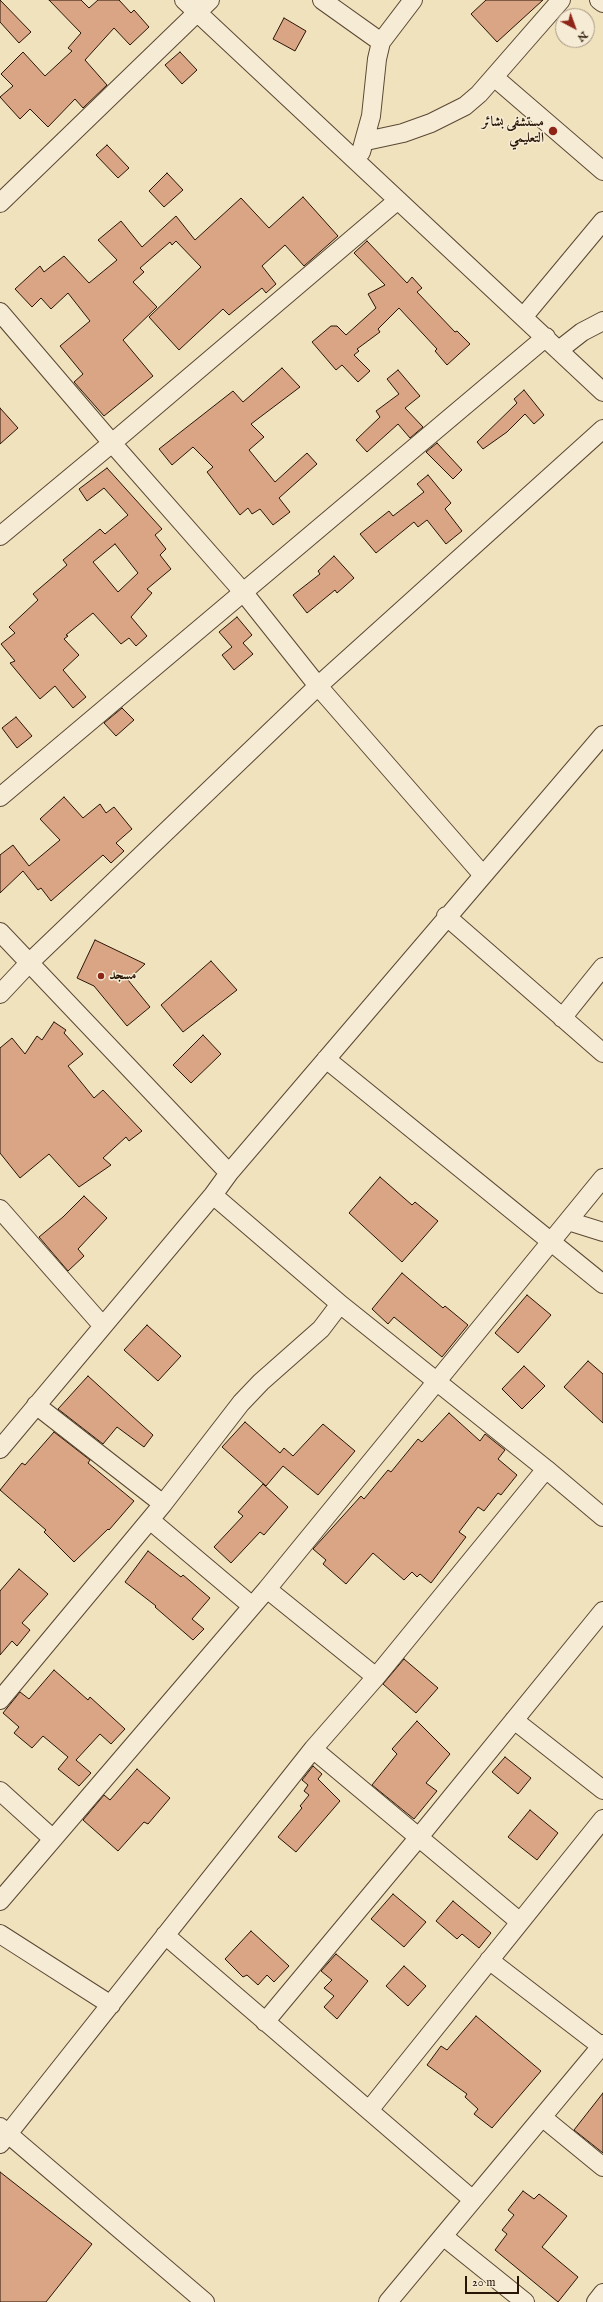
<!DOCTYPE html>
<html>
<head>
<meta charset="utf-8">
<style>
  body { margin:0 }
  #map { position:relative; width:603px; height:2302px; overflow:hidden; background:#f1e2be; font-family:"IM FELL English",serif }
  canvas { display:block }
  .north { position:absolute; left:555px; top:8px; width:40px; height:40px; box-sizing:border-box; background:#f6ecd5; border:1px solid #a49682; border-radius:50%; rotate:139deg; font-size:11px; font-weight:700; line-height:16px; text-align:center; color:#281506 }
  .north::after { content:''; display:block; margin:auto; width:14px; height:18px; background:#8f2418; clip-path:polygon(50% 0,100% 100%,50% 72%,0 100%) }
  .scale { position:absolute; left:465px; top:2276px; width:54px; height:18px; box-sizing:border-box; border:2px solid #281506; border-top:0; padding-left:5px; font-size:12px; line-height:14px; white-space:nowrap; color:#281506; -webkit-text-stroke:3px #f6ecd5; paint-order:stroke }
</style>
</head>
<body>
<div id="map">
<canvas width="603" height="2302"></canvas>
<div class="north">N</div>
<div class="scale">20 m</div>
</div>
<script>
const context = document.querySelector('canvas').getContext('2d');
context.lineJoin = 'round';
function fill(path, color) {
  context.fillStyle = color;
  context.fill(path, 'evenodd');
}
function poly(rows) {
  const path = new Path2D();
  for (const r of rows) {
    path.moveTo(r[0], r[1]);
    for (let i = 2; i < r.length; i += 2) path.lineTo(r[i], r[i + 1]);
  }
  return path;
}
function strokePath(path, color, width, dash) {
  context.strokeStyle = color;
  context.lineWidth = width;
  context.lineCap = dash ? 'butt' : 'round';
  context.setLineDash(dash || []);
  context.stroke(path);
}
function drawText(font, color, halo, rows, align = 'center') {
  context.font = font + ' "IM FELL English",Amiri,serif';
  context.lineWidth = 3;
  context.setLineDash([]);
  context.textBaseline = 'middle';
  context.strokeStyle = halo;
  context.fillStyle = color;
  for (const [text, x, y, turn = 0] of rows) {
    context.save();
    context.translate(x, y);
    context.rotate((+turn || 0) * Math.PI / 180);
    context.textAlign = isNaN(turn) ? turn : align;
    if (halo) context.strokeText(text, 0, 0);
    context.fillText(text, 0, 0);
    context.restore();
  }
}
const building = poly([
  [0,0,31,32,19,43,0,22,0,0],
  [49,0,81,0,89,8,98,0,119,0,131,13,134,10,149,27,130,45,114,28,85,60,107,85,83,108,75,99,48,127,30,109,20,119,0,97,13,86,1,74,23,52,45,76,72,51,68,48,81,33,49,0],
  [486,0,543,0,497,42,471,14,486,0],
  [284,18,306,31,295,51,273,39,284,18],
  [180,52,197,70,182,84,165,65,180,52],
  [107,145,129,168,118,178,96,155,107,145],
  [167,173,183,190,164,207,149,191,167,173],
  [303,197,338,236,304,266,285,245,262,266,276,284,266,293,262,288,229,315,223,309,179,350,149,317,201,267,176,241,172,245,170,242,140,268,144,272,133,282,157,307,123,340,153,376,104,416,74,382,83,374,60,346,90,321,68,293,51,309,41,298,32,307,15,289,40,266,44,272,64,256,89,283,117,260,98,240,121,221,142,247,176,216,195,240,241,198,269,228,303,197],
  [367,241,407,283,412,277,422,288,417,292,455,332,457,331,470,344,447,365,435,351,437,349,399,308,378,329,380,332,357,349,359,351,354,355,370,371,358,382,342,365,336,370,312,342,331,326,337,326,346,335,376,308,368,294,385,285,354,253,367,241],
  [282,368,300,387,251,424,264,437,249,450,275,482,307,453,317,464,279,498,290,512,273,525,260,509,252,514,248,508,240,515,207,472,213,467,193,447,172,465,159,449,233,391,243,402,282,368],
  [398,370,420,396,405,408,423,427,410,438,398,424,367,452,356,440,380,417,376,411,399,394,387,379,398,370],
  [524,390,544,415,534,424,525,414,507,432,483,449,477,442,517,403,514,399,524,390],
  [0,408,18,428,0,444,0,408],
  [437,443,462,470,453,479,426,452,437,443],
  [107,468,162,529,155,535,166,549,160,555,171,569,147,589,152,593,131,617,147,636,136,646,129,638,121,644,93,613,66,635,68,636,64,639,79,655,63,670,86,697,73,708,55,686,40,699,10,663,15,661,1,644,15,633,9,627,38,600,33,594,67,565,63,560,100,529,105,534,128,515,104,488,87,501,79,489,107,468],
  [115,544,138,573,118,592,93,562,115,544],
  [428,475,451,503,445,509,462,531,446,544,427,520,418,527,414,522,376,553,360,534,389,511,393,516,424,492,417,484,428,475],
  [334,556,354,578,337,593,335,590,307,613,293,595,320,574,318,571,334,556],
  [237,617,252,635,243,643,253,654,234,670,222,655,232,647,219,632,237,617],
  [122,708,134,720,116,736,104,723,122,708],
  [16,717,32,736,17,748,2,728,16,717],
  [64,797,83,818,100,804,106,813,114,807,132,829,116,843,124,851,111,863,103,855,51,901,41,888,38,890,23,871,0,893,0,855,13,845,29,866,60,840,40,819,64,797],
  [95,940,145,964,128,980,150,1007,127,1026,94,986,77,978,95,940],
  [211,961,237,990,183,1032,161,1005,211,961],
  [54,1022,66,1030,64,1033,83,1054,68,1066,94,1098,103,1090,142,1131,129,1141,126,1137,103,1158,111,1165,79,1187,49,1154,20,1178,0,1153,0,1048,12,1038,25,1054,37,1036,42,1040,54,1022],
  [203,1035,221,1054,191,1083,173,1065,203,1035],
  [380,1177,412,1205,415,1202,438,1221,402,1262,349,1213,380,1177],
  [84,1196,107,1218,78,1249,84,1256,68,1271,39,1237,63,1217,84,1196],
  [402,1273,443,1308,445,1306,468,1325,442,1357,394,1317,388,1324,372,1309,402,1273],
  [527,1295,551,1315,518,1353,495,1333,527,1295],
  [147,1325,181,1356,158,1381,124,1350,147,1325],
  [588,1361,603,1374,603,1423,564,1387,588,1361],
  [524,1366,545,1386,522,1409,502,1389,524,1366],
  [88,1376,153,1435,144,1447,117,1427,103,1444,58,1409,88,1376],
  [449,1413,480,1441,485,1434,505,1450,498,1459,517,1475,501,1495,498,1493,484,1511,478,1507,459,1532,466,1537,431,1583,420,1574,417,1577,412,1572,404,1580,373,1553,346,1584,323,1564,326,1560,313,1549,361,1496,364,1499,388,1470,391,1472,418,1439,422,1442,449,1413],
  [245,1422,280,1453,284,1448,293,1456,323,1424,355,1451,318,1495,283,1466,266,1486,222,1447,245,1422],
  [54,1432,90,1460,88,1463,134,1501,109,1530,108,1529,74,1562,44,1532,46,1530,0,1490,22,1463,25,1465,54,1432],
  [263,1484,288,1507,264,1535,260,1532,231,1563,214,1547,243,1516,238,1512,263,1484],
  [148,1551,181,1577,183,1575,210,1598,192,1619,204,1629,193,1640,155,1607,156,1606,125,1582,148,1551],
  [19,1569,48,1594,22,1623,30,1630,17,1646,12,1641,0,1655,0,1591,19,1569],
  [404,1659,438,1688,416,1713,383,1684,404,1659],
  [54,1670,88,1700,90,1697,125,1729,111,1744,100,1734,76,1760,91,1773,79,1786,58,1769,68,1757,43,1736,32,1748,14,1733,19,1727,3,1713,20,1692,29,1699,54,1670],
  [417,1721,450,1754,426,1783,437,1791,414,1819,372,1785,397,1754,392,1749,417,1721],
  [505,1757,531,1778,518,1794,492,1772,505,1757],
  [313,1766,322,1774,318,1779,340,1801,296,1852,278,1837,302,1808,300,1806,309,1795,304,1791,308,1785,302,1780,313,1766],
  [137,1769,170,1798,148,1824,144,1822,118,1851,83,1820,104,1795,110,1800,137,1769],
  [530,1810,558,1833,537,1860,508,1837,530,1810],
  [393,1894,426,1922,404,1947,371,1919,393,1894],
  [453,1901,491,1933,479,1948,462,1934,457,1939,436,1921,453,1901],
  [251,1931,289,1966,274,1982,267,1975,258,1985,247,1975,243,1977,225,1959,251,1931],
  [336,1954,368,1981,337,2019,324,2007,334,1996,324,1988,332,1980,321,1971,336,1954],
  [404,1966,426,1986,408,2006,386,1986,404,1966],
  [476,2016,541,2071,492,2128,474,2114,478,2109,465,2097,467,2094,427,2065,441,2046,447,2050,476,2016],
  [603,2093,603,2153,574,2130,603,2093],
  [0,2172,92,2244,46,2302,0,2302,0,2172],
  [523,2191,534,2199,539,2194,567,2216,542,2247,578,2277,558,2302,495,2250,507,2234,502,2230,514,2215,508,2210,523,2191]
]);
const minor = poly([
  [184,0,603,392],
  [322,0,381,42],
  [599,0,603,3],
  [494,77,603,171],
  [366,141,403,133,431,123,465,106,479,94,561,0],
  [361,152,371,116,377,59,381,42,413,0],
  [0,203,210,0],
  [0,312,112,443,244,593,318,686,482,874],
  [524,316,603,221],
  [559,350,582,332,603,321],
  [0,536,112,443,398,200],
  [0,797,546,337],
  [446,916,603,1053],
  [0,932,229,1173],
  [0,994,30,962,318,686,603,429],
  [562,1018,603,967],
  [326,1059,603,1284],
  [213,1195,340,1304,546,1469,603,1517],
  [0,1209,102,1325],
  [568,1221,603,1232],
  [36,1405,163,1504],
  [0,1449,213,1195,229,1173,603,735],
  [150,1520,252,1606],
  [267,1589,376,1677],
  [0,1700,163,1504,241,1403,261,1382,321,1329,340,1304],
  [514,1720,603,1790],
  [313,1749,520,1922],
  [0,1791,53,1839],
  [0,1901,267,1589,603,1178],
  [0,1934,111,2005],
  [165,1935,473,2200],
  [489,1960,601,2046],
  [265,2022,419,1837,603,1611],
  [370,2109,603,1819],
  [542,2117,603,2167],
  [0,2127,205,2302],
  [0,2144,313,1749,376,1677,546,1469],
  [443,2236,525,2302],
  [388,2302,603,2044],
  [596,2302,603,2293]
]);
const markers = [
  [553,131,5,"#8f2418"],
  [101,976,4,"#8f2418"]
];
const poiNames = [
  ["مستشفى بشائر",544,123],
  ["التعليمي",544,139],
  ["مسجد",109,976,"left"]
];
fill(building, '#d9a585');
strokePath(building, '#281506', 1);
strokePath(minor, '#5a4834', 20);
strokePath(minor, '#f6ecd5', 18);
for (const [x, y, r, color] of markers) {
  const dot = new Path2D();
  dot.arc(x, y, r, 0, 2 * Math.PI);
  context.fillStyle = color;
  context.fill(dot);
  strokePath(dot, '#f6ecd5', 1.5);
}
drawText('bold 14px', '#281506', '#f6ecd5', poiNames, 'right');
</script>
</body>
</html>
